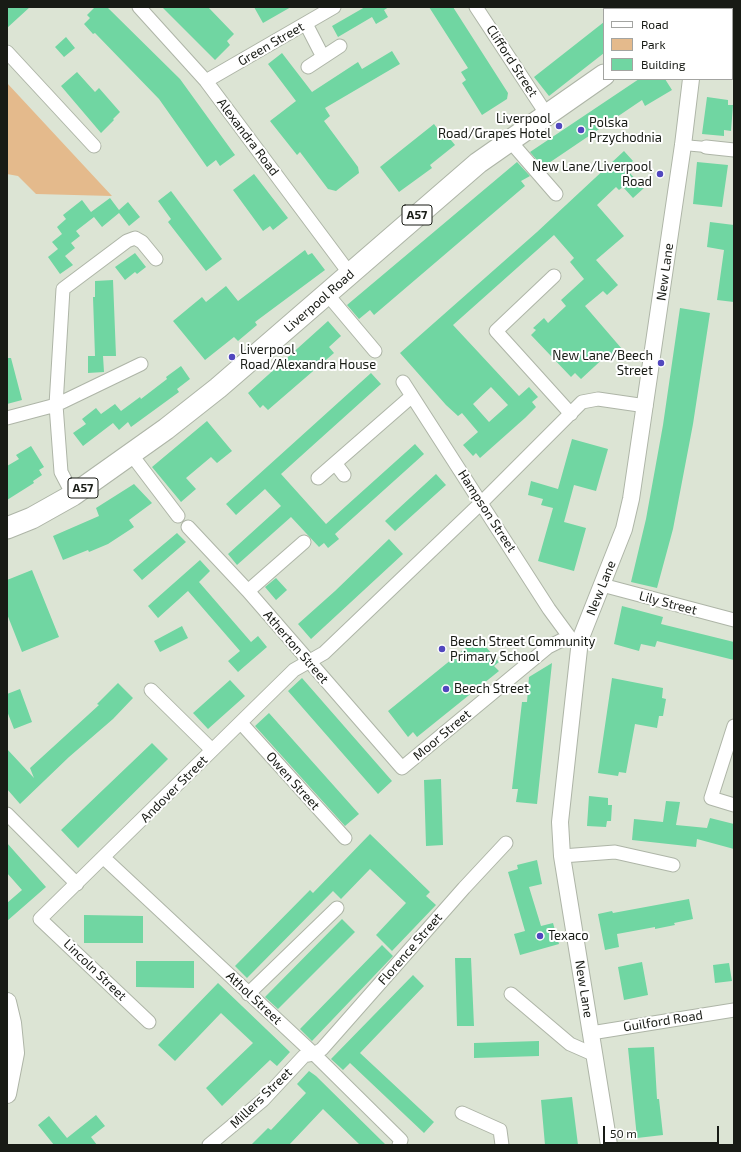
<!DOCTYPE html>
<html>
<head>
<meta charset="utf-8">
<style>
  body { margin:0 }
  #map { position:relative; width:741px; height:1152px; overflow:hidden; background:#dce4d4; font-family:"Exo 2",sans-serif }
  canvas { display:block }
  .frame { position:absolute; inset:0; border:8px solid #181b15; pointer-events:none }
  .legend { position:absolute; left:603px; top:8px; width:130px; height:72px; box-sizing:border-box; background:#fff; border:1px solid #a3a4a1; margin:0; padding:5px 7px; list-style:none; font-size:12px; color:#181b15 }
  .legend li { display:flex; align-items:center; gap:8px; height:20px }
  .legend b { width:20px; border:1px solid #a3a4a1 }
  .scale { position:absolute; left:603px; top:1126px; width:116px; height:18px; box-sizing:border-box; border:2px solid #181b15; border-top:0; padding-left:5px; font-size:12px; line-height:14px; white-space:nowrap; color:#181b15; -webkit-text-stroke:3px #fff; paint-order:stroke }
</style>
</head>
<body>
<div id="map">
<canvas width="741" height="1152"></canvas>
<div class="frame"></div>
<ul class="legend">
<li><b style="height:5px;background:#fff"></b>Road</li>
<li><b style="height:11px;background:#e4ba8c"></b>Park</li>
<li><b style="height:11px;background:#70d6a2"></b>Building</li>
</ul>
<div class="scale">50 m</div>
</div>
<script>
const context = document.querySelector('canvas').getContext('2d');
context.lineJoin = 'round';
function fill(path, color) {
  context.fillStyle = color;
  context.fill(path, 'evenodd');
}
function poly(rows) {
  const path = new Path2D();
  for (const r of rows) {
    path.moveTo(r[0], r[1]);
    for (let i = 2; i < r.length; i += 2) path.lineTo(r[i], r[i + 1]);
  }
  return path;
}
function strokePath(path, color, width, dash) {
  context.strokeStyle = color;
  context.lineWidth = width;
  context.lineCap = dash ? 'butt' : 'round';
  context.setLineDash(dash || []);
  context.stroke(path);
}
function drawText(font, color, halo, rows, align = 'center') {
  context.font = font + ' "Exo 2",sans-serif';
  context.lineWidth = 4;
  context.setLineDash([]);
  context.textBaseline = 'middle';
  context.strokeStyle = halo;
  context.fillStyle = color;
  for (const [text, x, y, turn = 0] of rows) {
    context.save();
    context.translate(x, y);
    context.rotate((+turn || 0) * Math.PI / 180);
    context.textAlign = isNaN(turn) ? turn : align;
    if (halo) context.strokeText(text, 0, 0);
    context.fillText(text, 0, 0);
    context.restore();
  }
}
const green = poly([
  [7,83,112,196,36,194,18,176,7,174]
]);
const building = poly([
  [7,7,30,7,7,28],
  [95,7,107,7,180,79,235,155,220,166,216,160,207,167,159,99,95,33,93,34,84,24,90,18,87,15],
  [162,7,208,7,234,34,227,41,230,45,215,60],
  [254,7,291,7,263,23],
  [365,7,389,7,384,10,388,17,376,24,372,17,338,37,332,26],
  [429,7,453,7,508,93,507,99,482,115,462,83,466,80,461,72,468,68],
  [604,22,604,53,549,96,534,77],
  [66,37,75,48,64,57,55,47],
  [392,51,400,64,325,108,330,116,324,121,358,167,359,173,336,191,328,189,300,152,297,155,270,121,296,101,268,64,282,53,312,92,358,62,362,69],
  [77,72,95,92,99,88,120,112,113,119,114,120,101,133,61,86],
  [639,79,665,79,672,90,645,106,642,100,543,167,530,152],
  [707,97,728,100,728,105,733,105,731,131,724,130,724,136,702,134],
  [434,124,440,132,442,129,455,145,430,165,432,168,399,192,380,167],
  [624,151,633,161,625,168,644,188,633,198,623,187,619,190,616,187,597,205,624,236,596,260,618,285,607,295,603,291,585,306,622,349,611,358,608,354,581,379,575,373,571,377,531,335,536,330,533,328,544,318,548,323,566,306,561,300,584,279,570,262,574,258,554,235,453,325,519,396,529,387,538,397,532,402,536,407,525,418,480,458,476,453,473,456,463,445,478,432,462,413,458,416,446,405,400,353,537,232],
  [491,387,508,405,489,422,473,404],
  [517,162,530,176,521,181,525,186,374,315,370,310,359,319,347,305],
  [697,162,728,165,722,207,693,204],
  [254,174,288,218,273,230,270,226,263,231,233,190],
  [171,191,222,259,206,271,168,222,171,219,158,201],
  [110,198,119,210,128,202,140,217,129,226,119,213,102,227,94,217,76,231,80,236,71,243,75,248,65,256,73,265,60,274,48,257,58,249,52,242,62,234,57,227,66,219,63,215,82,200,91,212],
  [710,222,734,225,734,302,717,300,724,250,707,247],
  [305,250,308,255,312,253,325,270,255,322,257,325,238,341,234,337,205,360,173,321,202,297,206,302,226,286,238,301],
  [135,253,146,267,137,274,135,272,125,280,115,267],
  [113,280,116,356,103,356,104,372,88,373,88,356,95,356,93,297,95,297,95,281],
  [680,308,710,313,693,424,673,529,657,588,631,582,646,519,663,425],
  [328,321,341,336,329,347,334,353,268,410,263,405,260,408,248,393],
  [7,358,11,358,22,400,7,404],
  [181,366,190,379,177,389,179,392,131,427,128,422,119,430,113,423,83,446,73,433,86,424,82,419,96,408,101,414,115,404,121,411,140,397,141,399,167,379,166,377],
  [371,373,381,384,281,474,326,524,415,444,424,454,335,534,339,539,328,548,324,543,319,547,291,517,237,565,228,554,281,506,265,489,236,515,226,504],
  [207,421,232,451,217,463,211,457,186,478,196,489,181,502,152,467],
  [572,439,608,449,596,491,574,485,564,522,586,528,574,571,538,561,553,508,541,505,543,499,528,495,531,481,558,489],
  [31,446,44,467,39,470,42,475,33,481,34,483,7,500,7,466,19,459,16,455],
  [436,474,446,485,395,531,385,521],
  [134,484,152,503,129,520,134,527,108,544,89,552,88,550,63,560,53,536,99,516,96,508],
  [177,533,186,542,142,580,133,570],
  [389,539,403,554,311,639,298,624,335,591],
  [200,560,210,571,199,582,251,642,258,636,267,647,238,672,228,661,240,651,188,591,158,618,148,606],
  [32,570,59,637,22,652,7,614,7,580],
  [276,578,287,590,276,600,265,587],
  [622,606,663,617,661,624,734,642,734,660,657,641,655,647,641,644,639,651,614,644],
  [182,626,188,638,160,652,154,641],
  [480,640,499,662,494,666,499,671,417,737,413,732,408,737,388,711,473,642,475,644],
  [552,663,537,804,516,802,518,789,512,789,522,702,527,702,529,677],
  [302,678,392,781,378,794,288,691],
  [612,678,663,688,662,698,666,699,663,716,659,716,657,728,635,724,626,773,619,772,618,776,598,773],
  [230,680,245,696,208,729,193,713],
  [118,683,133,698,113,719,69,757,20,804,7,789,7,749,34,778,30,768,99,705,97,704],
  [20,689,32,722,14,729,7,711,7,694],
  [269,713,359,814,345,826,255,726],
  [152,743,168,759,78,848,61,830],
  [441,779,443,845,426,846,424,780],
  [589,796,608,798,608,805,612,805,611,821,607,821,606,827,587,826],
  [666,801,680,802,676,825,707,828,710,818,734,824,734,849,697,839,696,847,632,840,634,819,663,822],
  [370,834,430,892,426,896,436,905,392,951,376,935,406,903,370,869,341,899,333,891,247,978,235,966,310,890,313,893],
  [7,843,46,887,7,921,7,903,22,890,7,873],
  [537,860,542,884,529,887,541,926,553,923,559,944,520,955,514,934,525,931,508,872,518,869,517,865],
  [689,899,693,919,674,923,675,925,655,929,655,927,617,934,619,947,605,950,598,914,612,911,613,913],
  [84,915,143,916,143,943,84,943],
  [342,919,355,932,278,1009,265,997],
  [382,945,393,956,312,1041,300,1029],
  [455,958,471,958,474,1026,457,1026],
  [136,961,194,961,194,988,136,987],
  [642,962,648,995,624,1000,618,967],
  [729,963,732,981,715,983,713,965],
  [413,975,424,986,360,1053,434,1122,424,1133,350,1063,343,1070,331,1059],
  [218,983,290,1052,277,1066,270,1060,222,1106,206,1088,253,1043,221,1013,175,1061,158,1045],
  [539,1041,539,1056,474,1058,474,1043],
  [654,1047,657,1099,659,1099,663,1135,637,1138,628,1048],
  [309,1071,316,1076,386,1145,360,1145,323,1109,289,1145,251,1145,268,1128,271,1130,306,1093,297,1084],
  [572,1097,578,1145,545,1145,541,1100],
  [96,1115,105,1126,91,1137,97,1145,54,1145,38,1125,49,1116,67,1138]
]);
const pedestrian = poly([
  [683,145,706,147]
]);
const minor = poly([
  [139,7,206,81,350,274],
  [476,7,547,115],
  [306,24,323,57],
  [7,52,94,146],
  [308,67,340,46],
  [206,81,334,7],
  [510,141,556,194],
  [706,147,734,150],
  [554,276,496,331,571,414],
  [327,294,375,351],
  [141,364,56,405,63,289,127,241,135,238,142,242,156,259],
  [403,382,549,609,571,639],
  [7,418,56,405,61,472,73,495],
  [131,454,178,516],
  [335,463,344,475],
  [318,478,412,396],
  [188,527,248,591,402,768,548,647,560,641,571,639,580,640],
  [602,585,734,620],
  [248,591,304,542],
  [151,690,212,750],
  [241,723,345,838],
  [734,726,711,798,734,805],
  [7,814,77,884],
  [562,856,615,852,673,865],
  [104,858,314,1054,401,1140,399,1145],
  [248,994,337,908],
  [511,994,570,1044,595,1055],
  [149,1022,40,919,294,670,324,653,481,503,582,402,598,399,646,406],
  [591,1033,734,1010],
  [462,1113,500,1130,502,1145],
  [209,1145,263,1100,304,1056,314,1054,322,1049,464,888,506,843]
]);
const tertiary = poly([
  [609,1145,562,856,560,822,580,640,624,529,631,499,683,145,691,79]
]);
const secondary = poly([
  [7,1002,12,1023,15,1053,7,1094]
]);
const primary = poly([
  [691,9,693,7],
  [7,528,32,518,73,495,166,429,218,388,478,163,604,75]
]);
const markers = [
  [559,126,4,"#5147be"],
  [581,130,4,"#5147be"],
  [660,174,4,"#5147be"],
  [232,357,4,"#5147be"],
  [661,363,4,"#5147be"],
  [442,649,4,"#5147be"],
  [446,689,4,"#5147be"],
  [540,936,4,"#5147be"]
];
const shields = [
  [417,215,30],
  [83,488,30]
];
const shieldNames = [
  ["A57",417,215],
  ["A57",83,488]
];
const streetNames = [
  ["Green Street",271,44,-30],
  ["Clifford Street",512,61,57],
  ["Alexandra Road",248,137,53],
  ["New Lane",665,272,-82],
  ["Liverpool Road",319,301,-41],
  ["Hampson Street",487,511,57],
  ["New Lane",601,588,-68],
  ["Lily Street",668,603,15],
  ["Atherton Street",296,647,49],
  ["Moor Street",442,735,-40],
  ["Owen Street",293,781,48],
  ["Andover Street",174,789,-45],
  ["Florence Street",410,949,-49],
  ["Lincoln Street",95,970,44],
  ["New Lane",584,989,81],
  ["Athol Street",254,998,43],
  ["Guilford Road",663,1021,-9],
  ["Millers Street",261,1098,-44]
];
const poiNames = [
  ["Liverpool",551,119,"right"],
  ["Road/Grapes Hotel",551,134,"right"],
  ["Polska",589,123],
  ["Przychodnia",589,138],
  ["New Lane/Liverpool",652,167,"right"],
  ["Road",652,182,"right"],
  ["Liverpool",240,350],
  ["Road/Alexandra House",240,365],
  ["New Lane/Beech",653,356,"right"],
  ["Street",653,371,"right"],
  ["Beech Street Community",450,642],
  ["Primary School",450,657],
  ["Beech Street",454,689],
  ["Texaco",548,936]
];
fill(green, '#e4ba8c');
fill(building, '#70d6a2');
strokePath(pedestrian, '#aeb5a7', 12);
strokePath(minor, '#aeb5a7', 15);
strokePath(tertiary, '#aeb5a7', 18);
strokePath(secondary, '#aeb5a7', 20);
strokePath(primary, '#aeb5a7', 23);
strokePath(pedestrian, '#fff', 10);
strokePath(minor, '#fff', 13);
strokePath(tertiary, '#fff', 16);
strokePath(secondary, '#fff', 18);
strokePath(primary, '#fff', 21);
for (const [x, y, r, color] of markers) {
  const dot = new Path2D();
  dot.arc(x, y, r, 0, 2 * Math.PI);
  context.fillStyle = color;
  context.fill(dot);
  strokePath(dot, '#fff', 1.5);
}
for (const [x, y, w] of shields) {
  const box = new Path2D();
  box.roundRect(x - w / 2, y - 10, w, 20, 3);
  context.fillStyle = '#fff';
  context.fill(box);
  strokePath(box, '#181b15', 1);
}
drawText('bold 12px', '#181b15', null, shieldNames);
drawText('13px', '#181b15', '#fff', streetNames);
drawText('13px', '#181b15', '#fff', poiNames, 'left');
</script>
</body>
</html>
